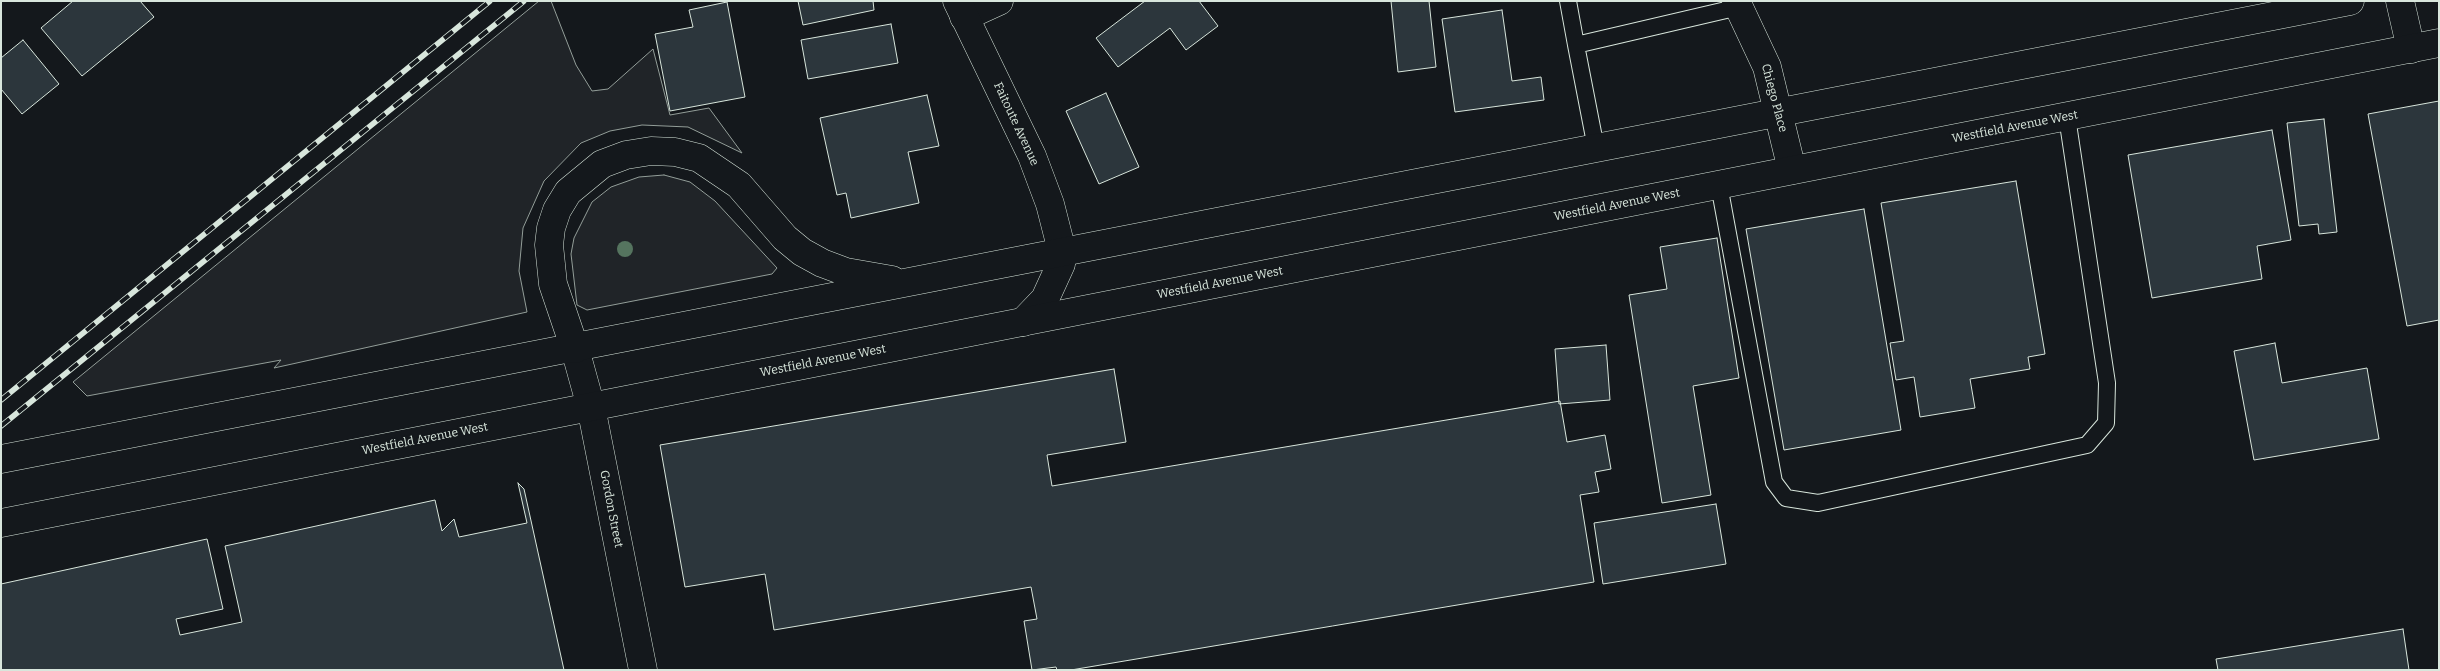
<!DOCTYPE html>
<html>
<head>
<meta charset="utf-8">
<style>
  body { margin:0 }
  #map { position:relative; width:2440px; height:671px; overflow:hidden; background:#14181c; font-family:Bitter,serif }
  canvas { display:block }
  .frame { position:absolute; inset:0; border:2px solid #d8e6dc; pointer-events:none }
</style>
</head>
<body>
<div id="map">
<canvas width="2440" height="671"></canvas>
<div class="frame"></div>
</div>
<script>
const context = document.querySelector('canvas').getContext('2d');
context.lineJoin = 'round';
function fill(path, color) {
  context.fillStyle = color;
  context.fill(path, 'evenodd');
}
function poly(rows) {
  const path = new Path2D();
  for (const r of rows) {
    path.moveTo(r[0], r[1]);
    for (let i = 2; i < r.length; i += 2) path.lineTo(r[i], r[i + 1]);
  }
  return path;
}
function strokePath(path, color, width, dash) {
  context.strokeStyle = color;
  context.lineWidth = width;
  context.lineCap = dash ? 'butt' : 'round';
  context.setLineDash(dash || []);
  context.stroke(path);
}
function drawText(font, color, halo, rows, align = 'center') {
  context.font = font + ' Bitter,serif';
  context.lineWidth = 4;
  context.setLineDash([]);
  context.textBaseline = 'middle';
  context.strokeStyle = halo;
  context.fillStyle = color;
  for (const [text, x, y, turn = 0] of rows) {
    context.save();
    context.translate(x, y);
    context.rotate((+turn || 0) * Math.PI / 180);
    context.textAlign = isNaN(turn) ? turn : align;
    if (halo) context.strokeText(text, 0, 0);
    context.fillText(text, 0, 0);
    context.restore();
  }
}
const green = poly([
  [539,1,551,1,576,65,592,91,608,89,653,49,670,115,709,108,742,153,688,127,642,125,610,131,581,143,544,181,523,228,519,271,527,312,274,368,281,360,87,396,73,382,539,1],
  [664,175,690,182,715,201,777,268,772,274,587,310,577,305,571,254,574,238,592,202,611,187,639,177,664,175]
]);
const building = poly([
  [73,1,140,1,154,17,82,76,41,28,73,1],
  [798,1,873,1,874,10,803,25,798,1],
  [1145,1,1199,1,1218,26,1186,50,1170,28,1118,67,1096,38,1145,1],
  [1391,1,1429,1,1436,67,1398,72,1391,1],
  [727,2,745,97,670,111,655,34,693,27,689,10,727,2],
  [1502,10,1512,81,1541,77,1544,100,1455,112,1442,19,1502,10],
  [891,24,898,63,808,79,801,40,891,24],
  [23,40,59,84,22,114,1,89,1,58,23,40],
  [1106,93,1139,167,1099,184,1066,111,1106,93],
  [927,95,939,146,908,152,919,203,851,218,846,193,837,195,820,118,927,95],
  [2439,101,2439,320,2407,326,2368,114,2439,101],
  [2324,119,2337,232,2319,234,2318,224,2299,226,2287,123,2324,119],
  [2272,130,2291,240,2257,246,2262,279,2152,298,2128,155,2272,130],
  [2016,181,2045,354,2028,357,2030,369,1970,379,1975,408,1920,417,1914,377,1896,380,1890,343,1904,341,1881,203,2016,181],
  [1864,209,1901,430,1784,450,1746,229,1864,209],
  [1717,238,1739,378,1693,386,1711,495,1662,503,1629,295,1667,289,1660,247,1717,238],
  [2275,343,2282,383,2367,368,2379,439,2254,460,2234,351,2275,343],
  [1606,345,1610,400,1559,404,1555,349,1606,345],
  [1114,369,1126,442,1047,455,1052,486,1560,401,1567,442,1605,435,1611,469,1595,472,1599,492,1580,495,1594,582,1071,670,1057,670,1056,667,1032,670,1024,621,1037,619,1031,587,774,630,765,574,685,587,660,445,1114,369],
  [518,483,524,489,564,670,1,670,1,584,207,539,223,609,176,619,180,635,242,622,225,546,435,500,442,531,454,519,459,537,527,523,518,483],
  [1716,504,1726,564,1603,584,1594,523,1716,504],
  [2403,629,2409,670,2218,670,2216,659,2403,629]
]);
const lane = poly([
  [1568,1,1576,45],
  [1596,148,1576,45,1739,7],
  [1719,185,1774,482,1786,498,1818,503,2087,445,2106,423,2107,383,2067,117]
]);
const street = poly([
  [1736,1,1767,67,1792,170],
  [2400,1,2411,49],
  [964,17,999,1]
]);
const secondary = poly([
  [957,1,1032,156,1050,204,1062,251,1061,264,1045,299,1023,322],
  [575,349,591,407,643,670]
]);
const primary = poly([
  [575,349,553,284,549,245,551,228,557,210,568,192,602,164,626,155,651,151,675,152,699,158,739,185,785,238,802,252,822,263,846,272,892,280],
  [1,459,2350,1],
  [1,523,2439,43]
]);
const rail = poly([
  [1,400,490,1],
  [1,426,524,1]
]);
const trees = [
  [625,249]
];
const streetNames = [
  ["Chiego Place",1774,98,75],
  ["Faitoute Avenue",1016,124,65],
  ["Westfield Avenue West",2015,127,-11],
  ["Westfield Avenue West",1617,205,-11],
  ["Westfield Avenue West",1220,283,-11],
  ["Westfield Avenue West",823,361,-11],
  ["Westfield Avenue West",425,439,-11],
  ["Gordon Street",611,509,79]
];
fill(green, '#202428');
strokePath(green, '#939e99', 1);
fill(building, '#2c363c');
strokePath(building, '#d8e6dc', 1);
strokePath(lane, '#d8e6dc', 18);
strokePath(street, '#d8e6dc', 29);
strokePath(secondary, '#d8e6dc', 29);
strokePath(primary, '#d8e6dc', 29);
strokePath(lane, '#14181c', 16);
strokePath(street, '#14181c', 28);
strokePath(secondary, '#14181c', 28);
strokePath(primary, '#14181c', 28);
strokePath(rail, '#d8e6dc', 5.5);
strokePath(rail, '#14181c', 4, [11]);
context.fillStyle = '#55745f';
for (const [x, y] of trees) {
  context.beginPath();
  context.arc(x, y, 8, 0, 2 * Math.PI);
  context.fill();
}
drawText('12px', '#d8e6dc', '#14181c', streetNames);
</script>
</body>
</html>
